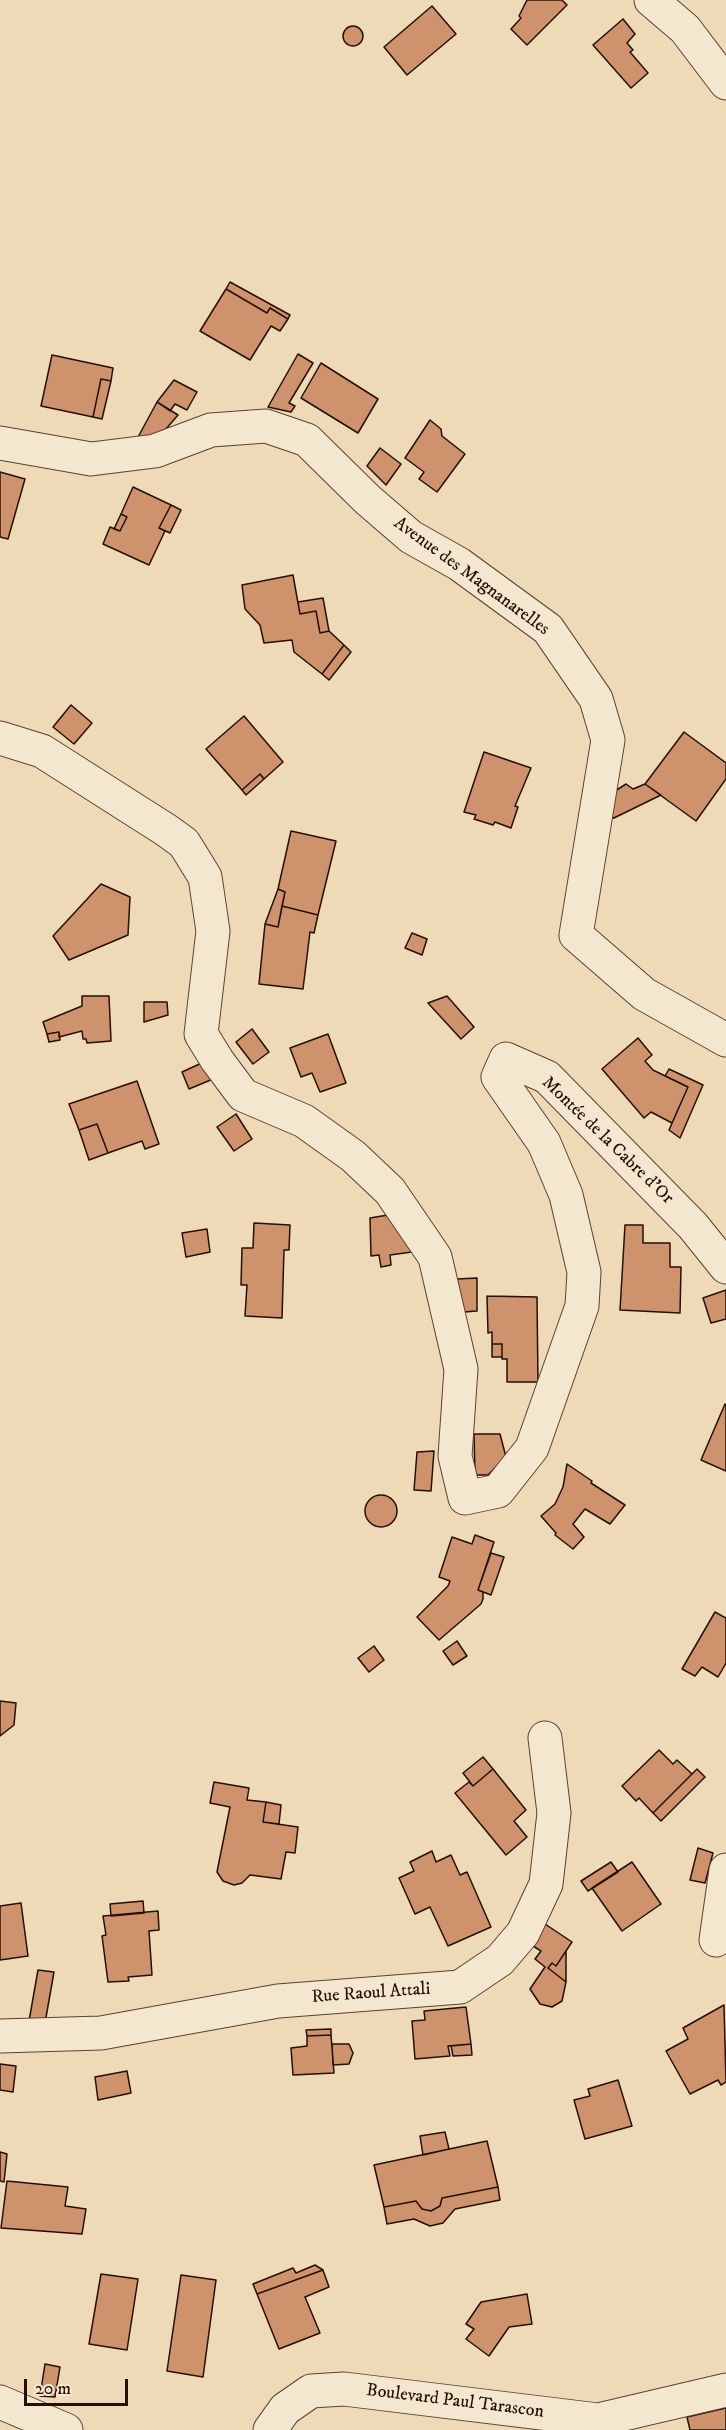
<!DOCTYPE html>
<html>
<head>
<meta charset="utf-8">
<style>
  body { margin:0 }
  #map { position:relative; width:726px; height:2430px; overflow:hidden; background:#eedab7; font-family:"IM FELL DW Pica",serif }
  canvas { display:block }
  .scale { position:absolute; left:24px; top:2379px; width:104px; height:27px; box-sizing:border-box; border:3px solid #260f06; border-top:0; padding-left:8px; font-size:18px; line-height:21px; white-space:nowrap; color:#260f06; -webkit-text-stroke:4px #f4e7d0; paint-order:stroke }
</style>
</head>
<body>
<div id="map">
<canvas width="726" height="2430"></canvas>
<div class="scale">20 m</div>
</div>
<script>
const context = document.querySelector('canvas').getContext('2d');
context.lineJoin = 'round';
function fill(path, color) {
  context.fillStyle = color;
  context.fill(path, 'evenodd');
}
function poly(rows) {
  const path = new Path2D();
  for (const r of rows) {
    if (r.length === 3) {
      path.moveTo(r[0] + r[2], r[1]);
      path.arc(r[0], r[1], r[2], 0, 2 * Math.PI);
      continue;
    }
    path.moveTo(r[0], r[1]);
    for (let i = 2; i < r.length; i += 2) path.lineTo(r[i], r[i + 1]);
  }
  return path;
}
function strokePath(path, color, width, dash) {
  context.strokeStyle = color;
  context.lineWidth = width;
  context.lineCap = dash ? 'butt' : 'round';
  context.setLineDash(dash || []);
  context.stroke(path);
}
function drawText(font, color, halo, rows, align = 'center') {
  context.font = font + ' "IM FELL DW Pica",serif';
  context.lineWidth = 6;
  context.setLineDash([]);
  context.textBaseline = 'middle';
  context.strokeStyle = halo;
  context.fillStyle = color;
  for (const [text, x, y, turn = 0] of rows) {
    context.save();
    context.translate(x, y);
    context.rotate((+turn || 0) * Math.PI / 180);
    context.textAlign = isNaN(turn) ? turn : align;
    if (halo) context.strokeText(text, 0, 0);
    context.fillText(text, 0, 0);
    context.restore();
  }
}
const building = poly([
  [527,0,562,0,567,5,527,45,511,29,521,18,519,16,527,0],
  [432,6,456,34,407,75,384,47,432,6],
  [623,19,635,34,627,43,633,50,630,52,648,73,631,88,593,45,623,19],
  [353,36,10],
  [230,282,290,315,288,319,270,308,267,313,226,289,230,282],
  [226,289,267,313,270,308,288,319,280,331,271,326,250,360,200,331,226,289],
  [298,354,313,363,289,403,295,406,291,412,268,407,298,354],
  [52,355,113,368,111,381,101,379,93,417,41,406,52,355],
  [321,363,378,399,358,433,301,398,321,363],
  [101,379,111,381,102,419,93,417,101,379],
  [174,380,197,392,187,410,175,404,170,411,157,402,174,380],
  [157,402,178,415,166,429,150,437,137,439,157,402],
  [430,420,441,429,442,436,465,454,437,492,419,479,424,472,405,458,430,420],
  [380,448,401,464,386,485,367,466,380,448],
  [0,472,25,479,8,539,0,537,0,472],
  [133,487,171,505,159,528,165,531,149,565,103,544,110,527,120,531,127,517,121,514,133,487],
  [171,505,181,510,170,533,159,528,171,505],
  [121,514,127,517,120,531,114,529,121,514],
  [293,575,300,614,316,611,320,633,329,631,344,645,322,674,294,652,292,640,264,643,260,625,245,609,242,585,293,575],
  [323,598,329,631,320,633,316,611,300,614,298,602,323,598],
  [344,645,351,652,329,680,322,674,344,645],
  [71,705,92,723,74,744,53,727,71,705],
  [244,716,283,762,264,779,260,774,242,790,206,749,244,716],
  [684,732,726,763,726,779,696,821,645,784,684,732],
  [484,752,531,768,515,806,518,807,511,828,495,822,493,825,474,819,476,815,464,812,484,752],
  [260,774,264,779,246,795,242,790,260,774],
  [626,784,633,789,645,784,661,795,614,818,608,815,612,793,626,784],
  [291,831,336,841,318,915,282,906,285,892,278,889,291,831],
  [101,884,130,897,128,935,69,960,53,936,101,884],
  [278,889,285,892,278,927,265,924,278,889],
  [282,906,318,915,314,933,310,932,303,989,259,984,265,924,278,927,282,906],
  [412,933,427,939,422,955,405,948,412,933],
  [82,996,109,996,111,1041,87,1043,86,1039,83,1039,82,1031,59,1037,59,1032,47,1034,43,1022,82,1006,82,996],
  [447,996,474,1027,461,1039,428,1003,447,996],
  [144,1002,167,1002,168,1015,144,1022,144,1002],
  [252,1029,269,1052,253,1064,236,1042,252,1029],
  [59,1032,60,1040,49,1042,47,1034,59,1032],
  [328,1034,346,1083,320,1092,312,1073,301,1077,290,1048,328,1034],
  [638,1038,652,1055,645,1061,653,1070,688,1087,672,1123,651,1112,644,1118,602,1069,638,1038],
  [206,1061,213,1079,189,1089,182,1072,206,1061],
  [669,1069,703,1085,680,1138,669,1130,688,1087,665,1076,669,1069],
  [137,1081,159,1144,145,1149,142,1141,108,1153,97,1124,79,1130,69,1104,137,1081],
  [236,1114,252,1139,234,1151,217,1127,236,1114],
  [97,1124,108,1153,89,1160,79,1130,97,1124],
  [394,1214,412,1252,390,1255,391,1265,381,1267,379,1255,371,1256,370,1218,394,1214],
  [254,1223,290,1225,289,1250,284,1250,282,1318,245,1316,247,1285,241,1285,242,1248,253,1248,254,1223],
  [625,1225,643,1225,643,1243,670,1243,670,1267,681,1267,680,1313,620,1310,625,1225],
  [207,1229,210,1252,186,1257,182,1233,207,1229],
  [477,1278,477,1311,464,1312,457,1279,477,1278],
  [726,1290,726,1319,711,1323,703,1298,726,1290],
  [487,1296,537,1297,538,1382,507,1382,507,1359,502,1359,502,1344,492,1344,492,1332,488,1333,487,1296],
  [492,1344,502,1344,502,1357,492,1357,492,1344],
  [725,1404,726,1405,726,1471,701,1460,725,1404],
  [474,1434,500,1434,506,1457,488,1475,475,1475,474,1434],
  [434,1451,431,1491,414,1490,417,1452,434,1451],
  [567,1464,592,1481,591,1483,625,1505,610,1524,585,1509,573,1524,584,1537,573,1549,555,1535,556,1533,541,1516,555,1504,563,1487,567,1464],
  [381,1511,16],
  [475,1535,494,1542,478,1590,483,1592,483,1599,481,1604,439,1640,417,1617,448,1586,450,1581,439,1577,452,1537,472,1544,475,1535],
  [491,1553,504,1557,491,1595,478,1590,491,1553],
  [715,1612,726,1618,726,1663,718,1677,702,1667,695,1676,682,1669,715,1612],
  [457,1641,467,1656,453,1665,443,1651,457,1641],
  [374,1646,384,1660,369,1672,358,1658,374,1646],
  [0,1701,16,1703,14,1725,0,1736,0,1701],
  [659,1750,673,1764,677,1760,692,1774,653,1813,639,1798,636,1801,622,1786,659,1750],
  [483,1757,493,1769,473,1786,463,1773,483,1757],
  [493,1769,526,1810,514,1821,527,1837,506,1855,455,1793,469,1782,473,1786,493,1769],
  [697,1769,705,1777,661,1821,653,1813,697,1769],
  [214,1782,249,1788,247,1800,266,1802,263,1822,298,1827,295,1853,286,1852,281,1879,250,1875,242,1883,234,1885,223,1881,217,1872,230,1807,210,1803,214,1782],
  [266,1802,281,1805,279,1824,263,1822,266,1802],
  [698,1848,713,1853,705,1883,690,1880,698,1848],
  [432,1851,436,1862,451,1855,460,1875,467,1872,491,1927,448,1946,430,1907,415,1914,399,1878,414,1871,410,1862,432,1851],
  [611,1862,618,1872,588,1891,581,1881,611,1862],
  [632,1862,661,1904,622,1931,592,1888,632,1862],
  [143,1901,144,1913,111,1916,110,1904,143,1901],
  [21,1903,28,1956,0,1960,0,1906,21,1903],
  [158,1911,159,1930,149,1931,152,1975,128,1977,129,1981,108,1982,102,1936,106,1935,103,1916,158,1911],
  [545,1924,572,1942,556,1966,552,1963,548,1968,566,1982,562,2001,552,2007,540,2004,530,1989,545,1967,535,1959,541,1951,533,1946,545,1924],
  [566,1951,566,1982,548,1968,552,1963,556,1966,566,1951],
  [38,1970,54,1972,45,2023,29,2021,38,1970],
  [724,2005,726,2082,721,2085,718,2080,690,2094,666,2051,688,2039,683,2028,724,2005],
  [466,2007,471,2044,448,2046,450,2056,415,2059,412,2021,425,2020,424,2011,466,2007],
  [331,2029,331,2035,307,2036,306,2030,331,2029],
  [331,2035,334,2073,293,2075,291,2048,307,2046,307,2036,331,2035],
  [332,2044,349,2044,353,2053,349,2064,333,2065,332,2044],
  [471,2044,472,2055,453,2056,451,2046,471,2044],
  [0,2064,16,2066,13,2092,0,2090,0,2064],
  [127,2071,131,2093,98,2100,95,2077,127,2071],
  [618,2080,632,2126,585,2139,574,2100,590,2096,588,2089,618,2080],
  [445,2132,449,2149,423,2155,420,2136,445,2132],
  [487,2141,498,2187,442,2198,440,2206,431,2211,422,2209,416,2201,384,2207,374,2165,487,2141],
  [0,2152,7,2154,4,2182,0,2181,0,2152],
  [7,2181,68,2187,65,2206,86,2209,82,2234,1,2228,7,2181],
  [498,2187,500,2200,455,2209,443,2223,430,2226,414,2219,387,2224,384,2207,416,2201,422,2209,431,2211,440,2206,442,2198,498,2187],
  [315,2265,323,2270,257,2294,253,2284,293,2268,296,2273,315,2265],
  [323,2270,329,2287,305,2297,320,2333,279,2349,257,2294,323,2270],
  [101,2274,138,2279,127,2350,89,2344,101,2274],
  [181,2275,216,2280,203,2377,167,2371,181,2275],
  [527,2294,532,2324,509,2327,489,2356,466,2339,474,2329,466,2324,481,2302,527,2294],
  [45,2364,60,2367,55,2397,40,2396,45,2364],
  [726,2408,726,2430,690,2430,687,2417,726,2408]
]);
const minor = poly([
  [651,0,685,29,726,83],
  [0,443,91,459,155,451,211,430,266,426,307,440,368,500,411,537,459,564,548,629,596,699,608,740,576,935,644,994,726,1040],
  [0,738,42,751,166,830,184,843,205,877,213,931,201,1034,217,1060,243,1095,304,1121,353,1156,390,1191,435,1257,461,1369,455,1456,465,1498,498,1491,532,1448,582,1306,584,1272,566,1195,544,1143,498,1077,506,1059,547,1077,693,1226,726,1267],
  [716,1940,726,1870],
  [0,2036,101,2033,278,2001,460,1987,500,1960,523,1933,546,1884,554,1813,545,1738],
  [0,2402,66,2430],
  [270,2430,285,2409,311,2391,344,2389,598,2420,726,2390]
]);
const streetNames = [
  ["Avenue des Magnanarelles",471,577,36],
  ["Montée de la Cabre d'Or",607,1141,44],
  ["Rue Raoul Attali",371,1994,-4],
  ["Boulevard Paul Tarascon",455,2402,7]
];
fill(building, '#ce926d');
strokePath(building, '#260f06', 1.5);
strokePath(minor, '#584232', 35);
strokePath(minor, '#f4e7d0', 33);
drawText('18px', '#260f06', '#f4e7d0', streetNames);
</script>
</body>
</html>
